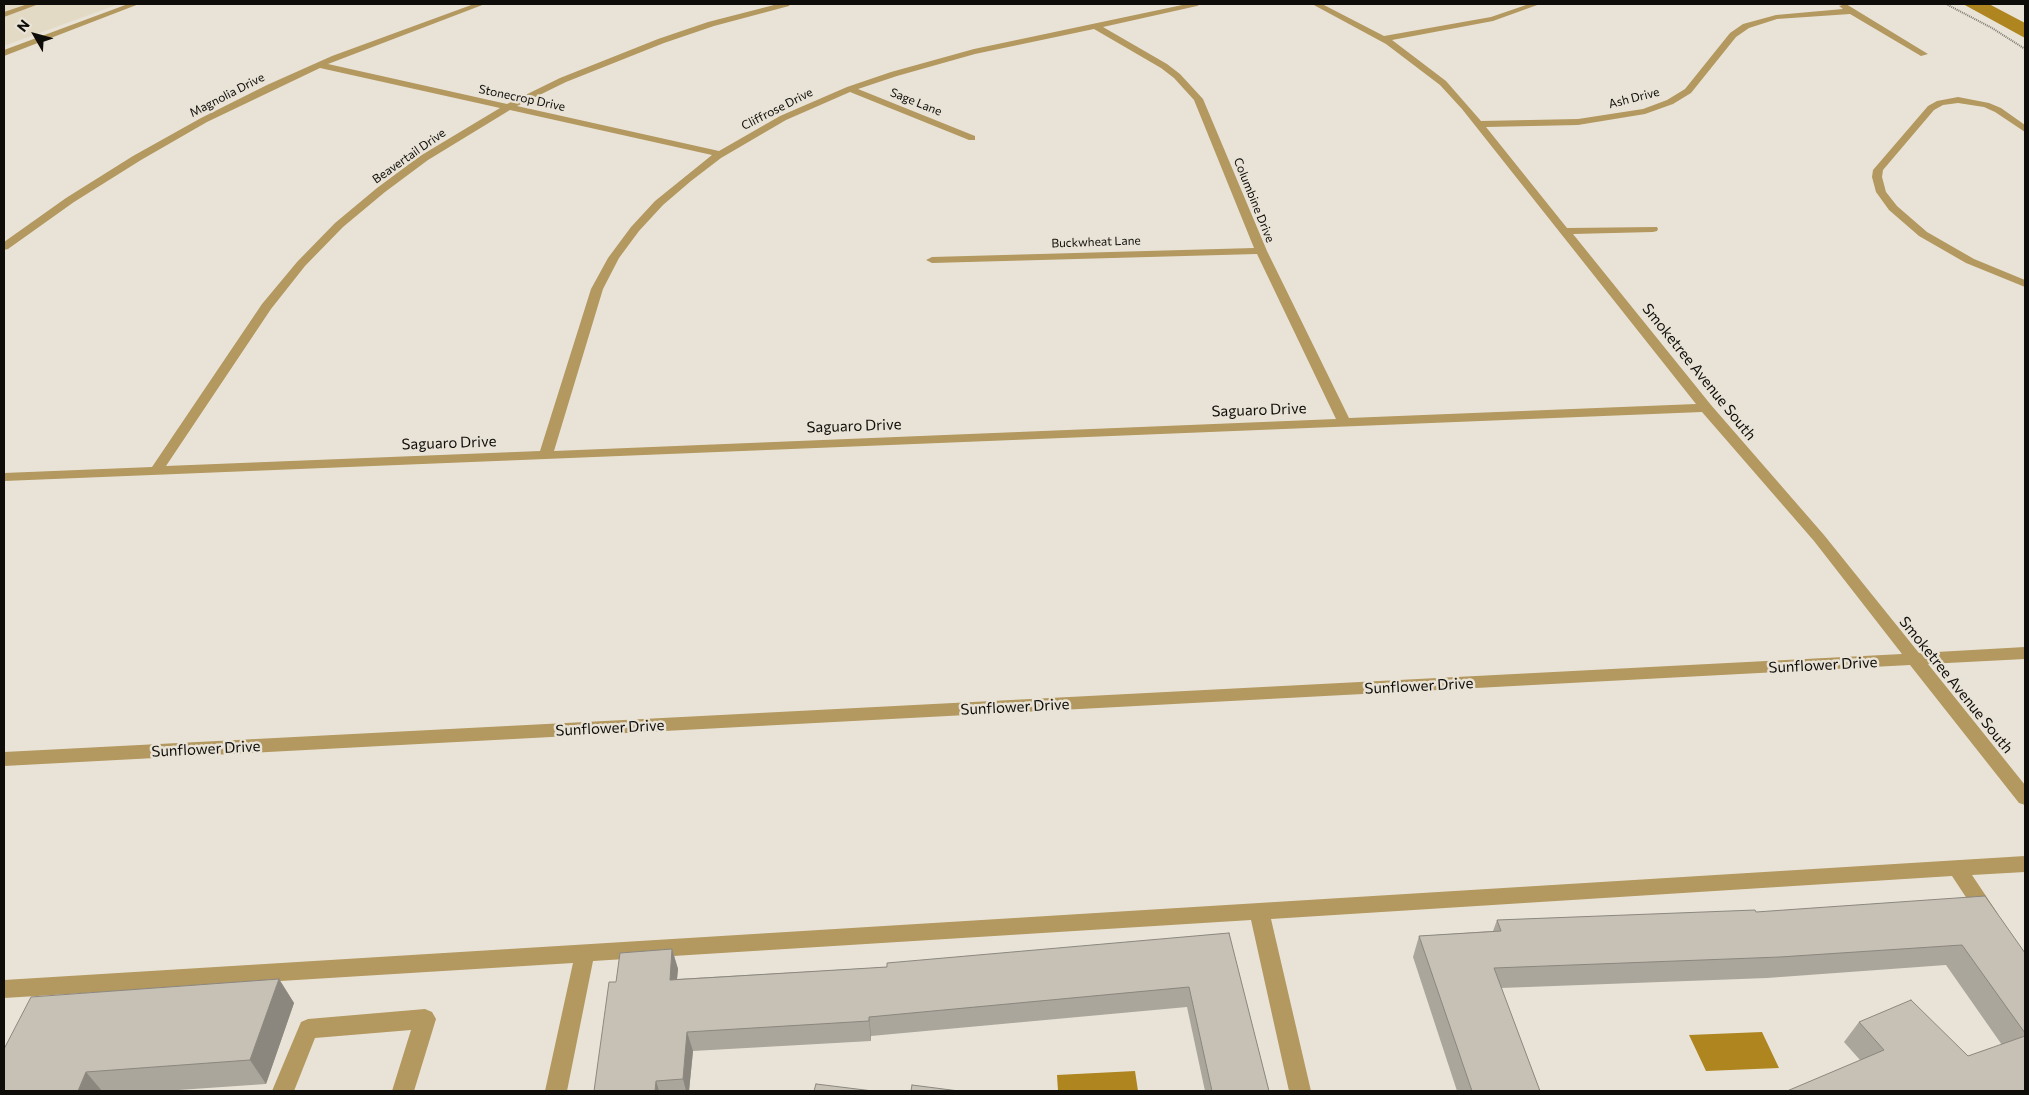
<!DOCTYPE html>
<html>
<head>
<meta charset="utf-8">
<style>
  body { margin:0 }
  #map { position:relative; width:2029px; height:1095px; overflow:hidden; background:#e9e3d7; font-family:Commissioner,sans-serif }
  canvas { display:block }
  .frame { position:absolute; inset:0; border:5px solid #0f0d09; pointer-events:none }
  .north { position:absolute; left:10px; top:10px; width:50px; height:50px; -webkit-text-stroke:4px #e9e3d7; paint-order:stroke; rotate:308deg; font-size:14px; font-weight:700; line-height:20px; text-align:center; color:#0f0d09 }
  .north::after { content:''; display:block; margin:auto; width:18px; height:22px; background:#0f0d09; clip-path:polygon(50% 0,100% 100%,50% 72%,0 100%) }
</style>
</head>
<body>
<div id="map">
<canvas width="2029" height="1095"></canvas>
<div class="frame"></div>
<div class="north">N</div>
</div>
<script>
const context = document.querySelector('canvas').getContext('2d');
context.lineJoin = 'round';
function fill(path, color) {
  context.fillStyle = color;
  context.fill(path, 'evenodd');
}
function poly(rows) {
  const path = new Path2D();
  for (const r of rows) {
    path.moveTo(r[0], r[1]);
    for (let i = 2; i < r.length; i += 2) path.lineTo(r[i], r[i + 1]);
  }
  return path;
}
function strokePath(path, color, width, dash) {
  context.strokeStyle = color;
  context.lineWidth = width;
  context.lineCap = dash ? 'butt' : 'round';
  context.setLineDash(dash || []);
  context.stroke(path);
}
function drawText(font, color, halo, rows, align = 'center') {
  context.font = font + ' Commissioner,sans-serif';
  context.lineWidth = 5;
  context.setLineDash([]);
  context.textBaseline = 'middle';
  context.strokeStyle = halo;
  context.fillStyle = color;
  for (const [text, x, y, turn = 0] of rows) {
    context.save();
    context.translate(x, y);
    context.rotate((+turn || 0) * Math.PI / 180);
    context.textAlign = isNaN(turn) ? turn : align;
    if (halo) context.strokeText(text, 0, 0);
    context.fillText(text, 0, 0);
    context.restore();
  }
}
const built = poly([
  [4,4,119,4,4,46]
]);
const water = poly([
  [1963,4,1989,4,2025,23,2025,38],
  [1762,1032,1779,1068,1706,1071,1689,1035],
  [1135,1071,1138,1091,1058,1091,1057,1075]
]);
const path = poly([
  [1946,4,1992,28,2025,49]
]);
const minor = poly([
  [28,4,39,4,4,17,4,12,28,4],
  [128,4,139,4,4,56,4,50,128,4],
  [474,4,485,4,328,64,507,104,560,78,658,39,708,22,778,4,790,4,789,6,714,26,664,43,566,82,517,106,719,151,780,116,847,87,891,72,974,49,1187,4,1201,4,1197,6,1103,27,1167,64,1180,74,1203,99,1267,251,1349,418,1696,404,1462,109,1440,85,1386,44,1312,4,1322,4,1384,36,1491,17,1529,4,1540,4,1493,21,1392,40,1446,81,1481,121,1578,119,1643,109,1667,100,1685,89,1730,33,1743,24,1776,15,1843,9,1839,6,1846,4,1928,54,1921,56,1850,14,1777,19,1749,28,1736,37,1691,93,1673,104,1645,114,1578,125,1486,127,1567,228,1657,227,1658,229,1657,231,1653,232,1573,234,1711,405,1824,535,1919,653,2025,647,2025,659,1928,664,2025,785,2025,805,2019,803,1910,665,4,766,4,752,1902,654,1814,541,1702,412,4,481,4,473,152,467,262,304,297,262,335,223,377,188,420,156,500,108,320,68,207,122,141,160,74,202,8,249,4,250,4,242,66,198,133,156,201,118,267,85,332,56,474,4],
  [1094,29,1161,68,1174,78,1194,100,1254,248,932,257,926,260,932,263,1257,254,1336,419,554,451,603,289,619,258,639,231,663,205,691,181,721,158,786,120,850,92,969,140,975,140,975,136,858,89,897,76,975,54,1094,29],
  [510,110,712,155,655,201,631,227,608,258,591,289,540,451,166,466,271,309,305,266,343,227,385,192,428,160,510,110],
  [1958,97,1989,103,2001,108,2025,125,2025,132,1995,112,1984,107,1958,103,1943,105,1934,110,1883,170,1882,177,1886,192,1897,206,1927,232,1974,259,2025,280,2025,287,1966,263,1919,236,1889,210,1876,192,1872,177,1873,170,1928,106,1937,101,1958,97],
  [2025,856,2025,872,1972,875,1998,914,1995,920,1988,922,1981,920,1952,876,1271,919,1311,1091,1289,1091,1251,920,593,961,567,1091,545,1091,573,963,4,998,4,980,2025,856],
  [425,1009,432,1012,436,1019,414,1091,392,1091,411,1030,315,1038,294,1091,272,1091,301,1022,308,1019,425,1009]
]);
const wall = poly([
  [1756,912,2025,953,2025,1091,1860,1060,1844,1042,1859,1022,1968,1056,2002,1045,1946,965,1767,978,1501,988,1540,1091,1457,1091,1413,957,1419,936,1493,931,1497,920],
  [1229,933,1269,1091,1205,1091,1187,1007,871,1036,871,1041,693,1051,689,1091,594,1091,616,982,672,949,678,969,677,979,887,967],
  [279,979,294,1003,266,1084,164,1091,4,1091]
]);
const shadedWall = poly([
  [672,949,678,969,675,999,670,980],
  [279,979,294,1003,266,1084,250,1060],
  [869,1017,871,1036,871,1041,869,1021],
  [687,1032,693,1051,689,1091,686,1091,683,1079],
  [86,1072,102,1091,78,1091],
  [656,1081,659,1091,655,1091]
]);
const building = poly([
  [1985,896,2025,953,2025,1033,1962,945,1780,957,1494,968,1540,1091,1472,1091,1419,936,1501,931,1497,920,1755,910,1756,912,1985,896],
  [1229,933,1269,1091,1212,1091,1189,987,869,1017,869,1021,687,1032,683,1079,656,1081,655,1091,594,1091,609,982,616,982,620,953,672,949,670,980,887,967,887,963,1229,933],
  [279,979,250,1060,86,1072,78,1091,4,1091,4,1049,31,997,279,979],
  [1911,1000,1968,1056,2025,1036,2025,1091,1787,1091,1884,1050,1859,1022,1911,1000],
  [816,1084,873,1091,814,1091,816,1084],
  [912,1085,959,1091,911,1091,912,1085]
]);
const farStreetnames = [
  ["Magnolia Drive",227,95,-27],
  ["Stonecrop Drive",522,98,12],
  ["Ash Drive",1634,98,-14],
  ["Sage Lane",916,102,22],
  ["Cliffrose Drive",777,109,-27],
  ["Beavertail Drive",409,156,-35],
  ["Columbine Drive",1254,200,68],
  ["Buckwheat Lane",1096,242,-2]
];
const streetNames = [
  ["Smoketree Avenue South",1699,372,51],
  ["Saguaro Drive",1259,410,-2],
  ["Saguaro Drive",854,426,-2],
  ["Saguaro Drive",449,443,-2],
  ["Sunflower Drive",1823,665,-3],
  ["Smoketree Avenue South",1956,685,51],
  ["Sunflower Drive",1419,686,-3],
  ["Sunflower Drive",1015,707,-3],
  ["Sunflower Drive",610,728,-3],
  ["Sunflower Drive",206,749,-3]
];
fill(built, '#e3dac6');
fill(water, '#ae851f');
strokePath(path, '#7c7870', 2, [1, 1]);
fill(minor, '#b3985f');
fill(wall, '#aba69c');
fill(shadedWall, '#8b877f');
fill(building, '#c7c1b5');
strokePath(building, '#8b877f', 1);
drawText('12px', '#0f0d09', '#e9e3d7', farStreetnames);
drawText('15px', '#0f0d09', '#e9e3d7', streetNames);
</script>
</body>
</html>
